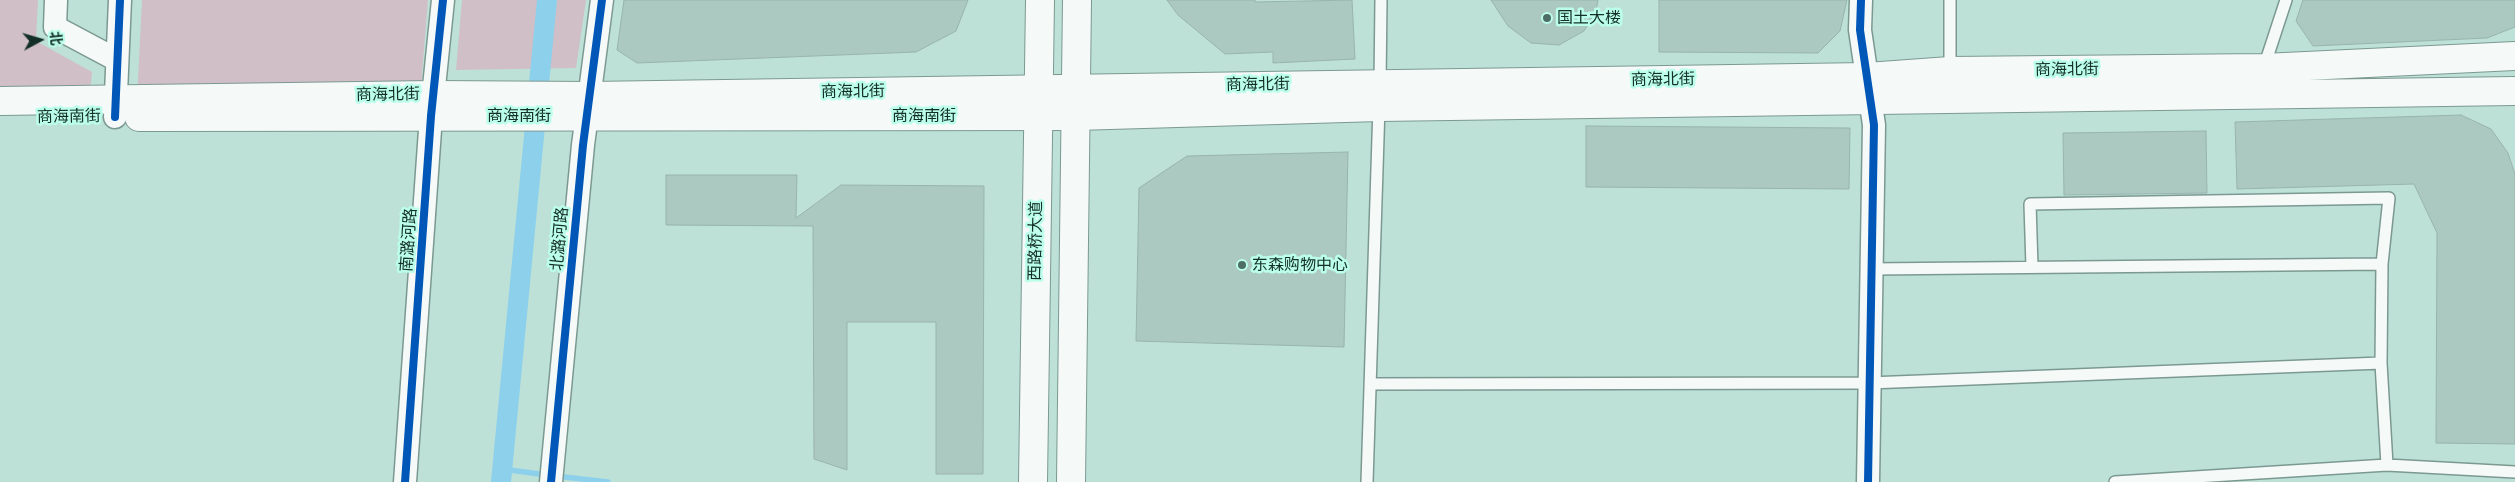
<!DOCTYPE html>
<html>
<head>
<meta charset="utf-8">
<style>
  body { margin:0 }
  #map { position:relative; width:2515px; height:482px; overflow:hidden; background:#bde1d7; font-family:Karla,"Noto Sans SC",sans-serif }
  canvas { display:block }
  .north { position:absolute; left:15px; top:15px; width:50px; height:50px; -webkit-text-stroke:4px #bbfeea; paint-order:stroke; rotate:84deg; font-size:14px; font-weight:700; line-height:20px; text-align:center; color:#132f27 }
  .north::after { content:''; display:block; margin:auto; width:18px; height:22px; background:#132f27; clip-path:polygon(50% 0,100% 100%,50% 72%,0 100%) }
</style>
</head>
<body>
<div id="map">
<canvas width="2515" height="482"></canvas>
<div class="north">北</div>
</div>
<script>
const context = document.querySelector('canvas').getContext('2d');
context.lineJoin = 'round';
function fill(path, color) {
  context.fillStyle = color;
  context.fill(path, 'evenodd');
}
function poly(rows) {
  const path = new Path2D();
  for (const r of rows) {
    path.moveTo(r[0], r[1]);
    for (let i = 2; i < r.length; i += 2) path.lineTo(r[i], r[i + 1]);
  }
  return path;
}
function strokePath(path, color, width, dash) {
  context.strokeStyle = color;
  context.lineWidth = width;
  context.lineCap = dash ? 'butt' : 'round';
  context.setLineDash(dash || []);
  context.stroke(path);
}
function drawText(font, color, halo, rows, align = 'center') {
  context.font = font + ' Karla,"Noto Sans SC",sans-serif';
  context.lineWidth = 5;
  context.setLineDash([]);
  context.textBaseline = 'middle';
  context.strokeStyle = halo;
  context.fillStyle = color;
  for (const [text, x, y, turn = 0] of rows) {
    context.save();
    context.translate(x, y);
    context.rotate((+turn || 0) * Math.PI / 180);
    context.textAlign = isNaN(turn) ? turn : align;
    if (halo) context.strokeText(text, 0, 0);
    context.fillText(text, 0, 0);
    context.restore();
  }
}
const green = poly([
  [0,0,38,0,36,41,92,72,90,95,0,95],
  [142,0,428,0,420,99,137,99],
  [462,0,586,0,576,68,456,70]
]);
const stream = poly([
  [502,469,547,475],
  [556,476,608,482]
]);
const canal = poly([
  [501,482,547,0]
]);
const building = poly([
  [624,0,968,0,956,31,916,52,637,63,617,50,624,0],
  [1167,0,1255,0,1255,2,1352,0,1355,59,1273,63,1273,52,1225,54,1178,15,1167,0],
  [1491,0,1598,0,1596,11,1584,31,1559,45,1531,43,1508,26,1491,0],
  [1659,0,1847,0,1840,31,1818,53,1659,52,1659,0],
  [2303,0,2515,0,2515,27,2487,38,2313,46,2296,21,2303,0],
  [2461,115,2491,129,2508,153,2515,174,2515,444,2436,443,2437,233,2414,184,2237,189,2235,122,2461,115],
  [1586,126,1850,128,1849,189,1586,187,1586,126],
  [2206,131,2207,193,2064,195,2063,133,2206,131],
  [1348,152,1344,347,1136,341,1139,188,1187,156,1348,152],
  [666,175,797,175,796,218,841,185,984,186,983,474,936,474,936,322,847,322,847,470,814,459,813,226,666,225,666,175]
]);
const lane = poly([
  [2264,67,2286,0],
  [1950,73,1950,0],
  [1380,85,1381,0],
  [2032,267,2030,204,2389,198,2382,264,2381,363,2387,465],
  [1872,269,2382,264],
  [1370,384,1869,383,2381,363],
  [1367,482,1379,106],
  [2115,482,2387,465,2515,472]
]);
const street = poly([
  [56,0,55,27,117,60],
  [1861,0,1860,30,1874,125,1868,482],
  [115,117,120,0],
  [405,482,431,116,443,0],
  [551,482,583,145,602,0]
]);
const secondary = poly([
  [0,101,433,95,590,96,1867,77,1950,71,2264,68,2515,56],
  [139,117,1076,116,1379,107,2515,91]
]);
const primary = poly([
  [1033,482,1040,0],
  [1071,482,1077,0]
]);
const cycleway = poly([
  [1861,0,1860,30,1874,125,1868,482],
  [115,117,120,0],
  [405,482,431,116,443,0],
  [551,482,583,145,602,0]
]);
const markers = [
  [1547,18,5,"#4e6d65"],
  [1242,265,5,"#4e6d65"]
];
const poiNames = [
  ["国土大楼",1557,18],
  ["东森购物中心",1252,265]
];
const streetNames = [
  ["商海北街",2067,70,-1],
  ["商海北街",1663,80,-1],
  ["商海北街",1258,85,-1],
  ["商海北街",853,92,-1],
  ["商海北街",388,95,-1],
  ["商海南街",519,116],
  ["商海南街",924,116],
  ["商海南街",69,117,-1],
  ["北潞河路",560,239,-85],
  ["南潞河路",409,240,-86],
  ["西路桥大道",1036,241,-89]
];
fill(green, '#d0bfc7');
strokePath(stream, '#8dd0ec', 5.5);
strokePath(canal, '#8dd0ec', 20);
fill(building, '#abc9c0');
strokePath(building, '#98b4ad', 1);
strokePath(lane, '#7c9991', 14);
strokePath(street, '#7c9991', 25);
strokePath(secondary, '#7c9991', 30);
strokePath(primary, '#7c9991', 30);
strokePath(lane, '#f5faf9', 11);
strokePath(street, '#f5faf9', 22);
strokePath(secondary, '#f5faf9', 28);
strokePath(primary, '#f5faf9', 28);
strokePath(cycleway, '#0057b8', 8);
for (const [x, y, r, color] of markers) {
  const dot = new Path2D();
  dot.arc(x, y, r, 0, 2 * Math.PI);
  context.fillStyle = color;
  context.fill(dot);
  strokePath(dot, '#bbfeea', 2);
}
drawText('16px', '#132f27', '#bbfeea', poiNames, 'left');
drawText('16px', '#132f27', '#bbfeea', streetNames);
</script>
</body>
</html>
